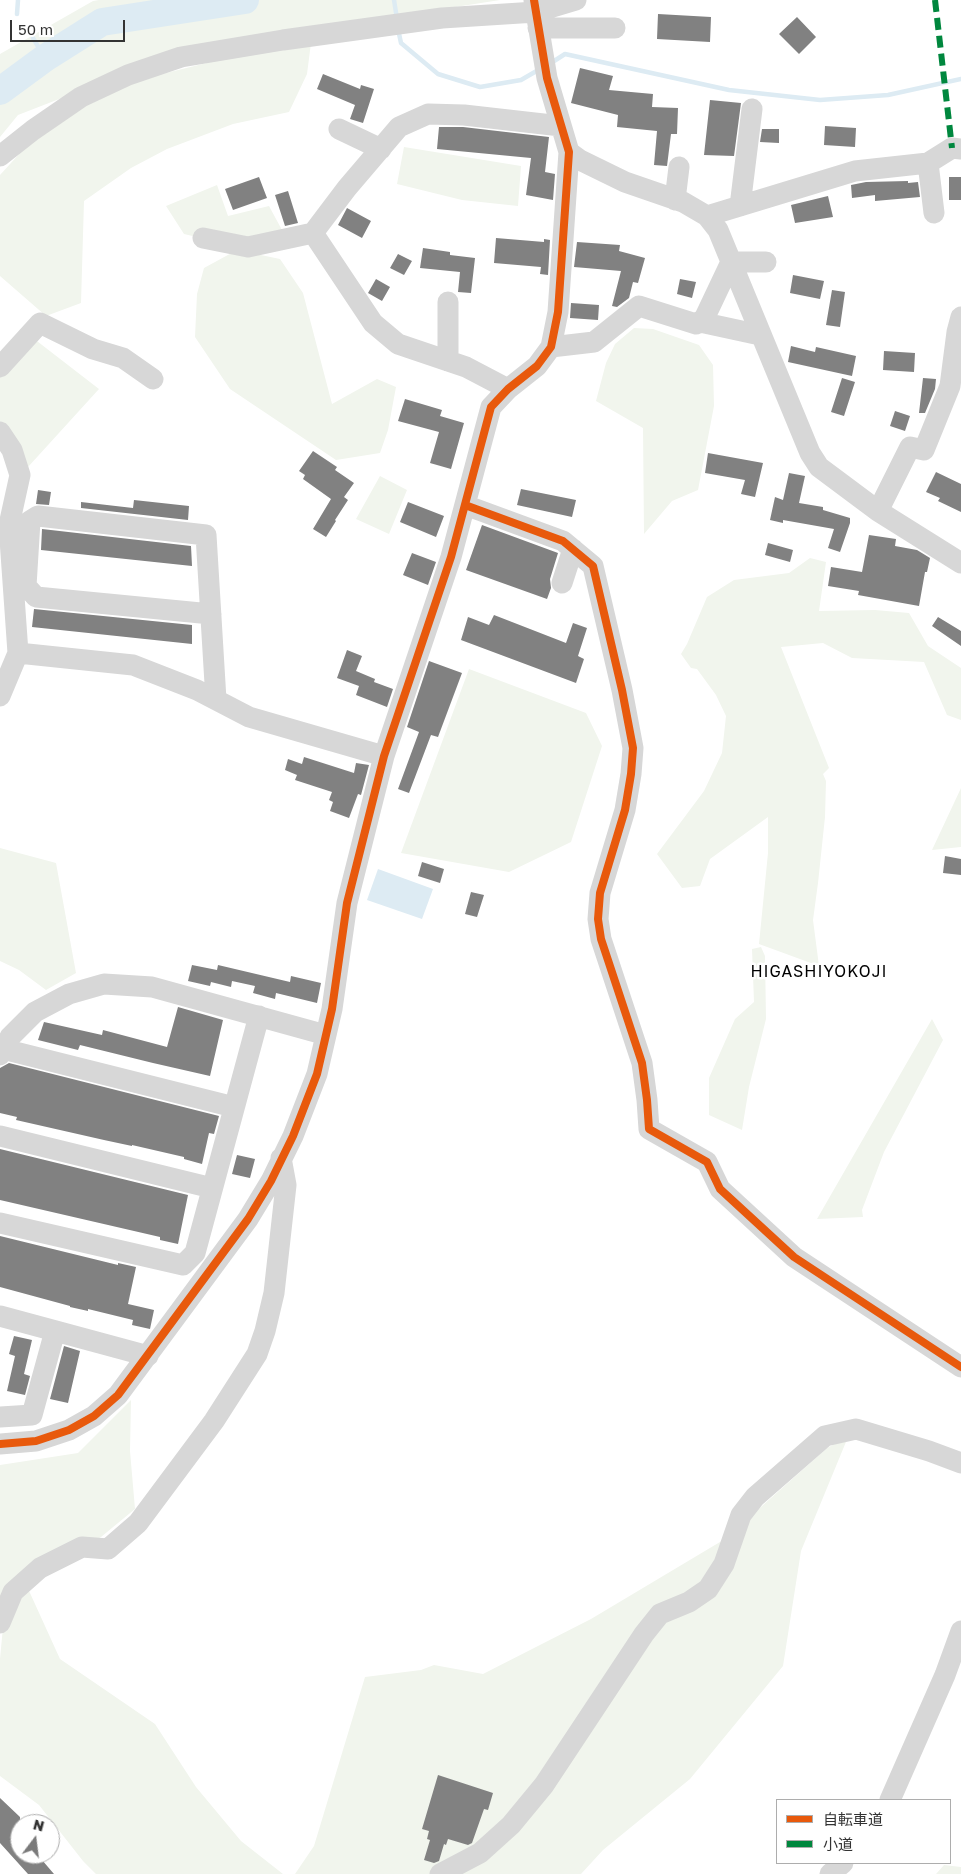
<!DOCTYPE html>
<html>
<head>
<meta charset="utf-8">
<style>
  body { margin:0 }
  #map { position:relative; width:961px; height:1874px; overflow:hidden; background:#fff; font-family:"Golos Text","Noto Sans JP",sans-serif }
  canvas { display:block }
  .legend { position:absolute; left:776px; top:1799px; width:175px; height:65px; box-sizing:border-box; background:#fff; border:1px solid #adadad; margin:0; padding:6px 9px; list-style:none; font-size:15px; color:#333 }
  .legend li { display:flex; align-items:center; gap:10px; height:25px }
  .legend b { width:25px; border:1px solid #adadad }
  .north { position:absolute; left:10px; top:1814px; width:50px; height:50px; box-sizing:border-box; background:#fff; border:1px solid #adadad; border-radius:50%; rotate:15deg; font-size:14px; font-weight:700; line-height:20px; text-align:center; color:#333 }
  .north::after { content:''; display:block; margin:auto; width:18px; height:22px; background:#7a7a7a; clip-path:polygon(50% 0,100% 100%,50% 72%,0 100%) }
  .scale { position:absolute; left:10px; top:20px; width:115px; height:22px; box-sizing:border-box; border:2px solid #333; border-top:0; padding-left:6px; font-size:15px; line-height:18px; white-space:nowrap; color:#333; -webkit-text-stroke:4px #fff; paint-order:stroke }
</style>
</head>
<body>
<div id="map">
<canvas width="961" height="1874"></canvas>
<ul class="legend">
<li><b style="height:6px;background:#e8590c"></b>自転車道</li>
<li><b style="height:6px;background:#00873e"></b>小道</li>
</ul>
<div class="north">N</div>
<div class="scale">50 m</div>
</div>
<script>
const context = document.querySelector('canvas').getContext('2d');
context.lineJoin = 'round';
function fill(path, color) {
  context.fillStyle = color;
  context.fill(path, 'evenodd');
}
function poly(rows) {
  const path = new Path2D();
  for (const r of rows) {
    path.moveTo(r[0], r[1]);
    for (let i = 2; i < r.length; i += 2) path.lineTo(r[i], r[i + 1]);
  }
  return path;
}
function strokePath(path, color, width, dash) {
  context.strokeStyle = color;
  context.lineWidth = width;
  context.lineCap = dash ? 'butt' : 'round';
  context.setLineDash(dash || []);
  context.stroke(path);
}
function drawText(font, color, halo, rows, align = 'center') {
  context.font = font + ' "Golos Text",sans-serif';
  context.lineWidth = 5;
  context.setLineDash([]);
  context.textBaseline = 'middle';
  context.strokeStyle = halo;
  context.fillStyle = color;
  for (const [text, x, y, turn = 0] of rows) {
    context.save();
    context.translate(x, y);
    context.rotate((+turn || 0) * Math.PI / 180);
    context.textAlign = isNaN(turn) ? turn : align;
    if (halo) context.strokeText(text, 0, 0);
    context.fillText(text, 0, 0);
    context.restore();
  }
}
const green = poly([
  [99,0,500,0,188,49,18,115,0,137,0,54,93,1],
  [311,43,307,74,289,112,233,124,167,149,131,168,84,201,81,303,46,316,0,276,0,175,41,130,129,82,219,60],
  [404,147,521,166,518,206,462,200,397,184],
  [217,185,228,216,269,206,282,230,222,243,184,234,166,206],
  [237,250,280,259,303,293,332,404,377,379,396,387,388,430,380,453,336,460,230,389,195,337,197,294,204,268],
  [634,328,653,329,699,345,713,365,714,406,698,490,672,501,644,534,643,428,596,401,606,363,615,344],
  [33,338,99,389,28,467,0,437,0,369],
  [380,476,407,490,389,534,356,519],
  [810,558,826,562,819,611,875,610,909,613,928,646,961,668,961,720,947,715,924,662,852,658,823,643,781,647,829,768,823,774,826,781,825,817,818,883,813,920,819,966,759,944,768,853,768,817,710,859,700,886,682,888,657,854,704,791,722,753,726,716,716,695,697,669,691,668,681,654,687,644,707,597,734,580,789,573],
  [469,669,586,713,602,746,571,842,509,872,401,853],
  [961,788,961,847,932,850],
  [0,848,56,863,76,973,46,990,19,970,0,961],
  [761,947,765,956,766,1019,749,1087,742,1130,709,1115,709,1078,735,1019,754,1002,752,949],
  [932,1019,943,1040,884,1152,862,1210,863,1217,817,1219],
  [131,1400,130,1451,135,1509,101,1537,40,1568,25,1582,60,1659,155,1724,196,1787,241,1841,283,1874,96,1874,83,1861,39,1805,0,1776,0,1659,3,1627,0,1623,0,1465,78,1453],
  [848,1437,801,1551,783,1666,690,1779,603,1850,581,1874,295,1874,314,1846,365,1677,421,1670,434,1665,483,1674,591,1619,725,1539,827,1448],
  [944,1865,961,1867,961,1874,936,1874]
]);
const water = poly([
  [378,869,433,889,422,919,367,900]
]);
const stream = poly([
  [394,0,397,19],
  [17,14,18,0],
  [398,29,401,43,438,74,480,87,521,80,540,69],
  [33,38,45,58],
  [551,63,565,54,729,90,820,100,888,95,961,79]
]);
const river = poly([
  [0,91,45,58,102,22,245,0]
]);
const building = poly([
  [658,14,711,17,710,42,657,39],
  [797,17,816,37,799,54,779,34],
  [580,68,613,76,609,90,653,94,652,107,678,108,677,134,671,134,667,166,654,165,657,131,617,127,618,115,571,103],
  [323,74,360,89,361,85,374,89,363,123,350,119,355,105,317,89],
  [710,100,741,103,734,156,704,155],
  [825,126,856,128,855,147,824,145],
  [439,127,463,127,549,137,545,172,555,174,553,200,526,195,531,158,437,149],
  [762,129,779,129,779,143,760,142],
  [259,177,267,198,233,210,225,189],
  [949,177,961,177,961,200,949,200],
  [908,181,908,183,918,182,920,197,875,201,875,195,852,198,851,185,866,182],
  [288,191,298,223,285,226,275,195],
  [828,196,833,217,795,223,791,205],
  [347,208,371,221,362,238,338,225],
  [496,238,544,242,544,239,550,240,548,275,540,274,541,267,494,263],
  [577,242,620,245,619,251,645,258,638,283,633,282,629,298,617,307,612,306,621,271,574,267],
  [423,248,450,252,450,255,475,258,471,293,458,292,460,272,420,268],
  [398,254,412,261,404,275,390,268],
  [793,275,824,281,820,299,790,293],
  [376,279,390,287,382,301,368,293],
  [680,279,696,282,692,298,677,294],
  [832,290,845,292,840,327,826,325],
  [571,303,599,305,598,320,570,318],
  [791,346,815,352,816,347,856,356,852,376,788,362],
  [884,351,915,353,914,372,883,370],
  [842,378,855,382,844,416,831,412],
  [923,378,936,379,935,389,925,413,919,413],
  [405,399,442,410,440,416,464,423,451,469,430,463,439,432,398,421],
  [895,411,910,416,905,431,890,426],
  [313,451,337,467,335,470,354,483,344,497,348,500,335,520,336,521,326,537,313,529,331,499,303,479,305,475,299,471],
  [708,453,763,463,755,497,741,494,745,480,705,473],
  [936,472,961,484,961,512,938,501,940,498,926,492],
  [789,473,805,476,799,503,823,507,823,510,850,518,850,523,840,552,828,548,834,529,783,520,783,523,770,520,775,497,783,500],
  [521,489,576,500,572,517,517,505],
  [38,490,51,492,49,505,36,504],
  [134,500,189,506,188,520,81,508,81,502,133,508],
  [408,502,444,516,436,537,400,522],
  [482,525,558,553,550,579,551,588,547,599,466,570],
  [42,529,191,546,192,566,41,550],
  [869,535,896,539,895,546,917,550,930,558,927,572,925,572,919,606,858,595,859,591,828,586,831,567,862,572],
  [768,543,793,550,790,562,765,555],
  [412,553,436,562,428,585,403,575],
  [34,609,192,625,192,644,32,627],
  [494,615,566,643,573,623,587,628,578,656,584,659,576,683,461,640,468,617,489,625],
  [938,617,961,631,961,646,932,626],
  [347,650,362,656,356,671,375,679,374,682,393,689,387,707,356,695,359,686,337,678],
  [429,661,462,673,438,737,431,735,409,793,398,789,419,732,407,727],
  [304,757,354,773,356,763,369,765,361,795,358,794,349,818,330,811,333,802,329,800,332,792,295,780,297,775,285,770,288,759,302,764],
  [945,856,961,859,961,875,943,873],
  [422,862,444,869,440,883,418,876],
  [471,892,484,895,477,917,465,914],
  [192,965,217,970,218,965,290,982,291,976,321,983,317,1003,276,993,275,999,253,993,255,986,232,981,231,987,211,982,210,986,188,981],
  [178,1007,223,1020,210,1076,153,1063,80,1045,78,1050,38,1040,44,1022,102,1035,103,1030,167,1047],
  [9,1063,219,1116,214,1134,209,1133,202,1164,184,1159,184,1157,132,1145,132,1146,104,1140,16,1120,17,1117,0,1113,0,1068],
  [0,1149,188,1195,178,1244,160,1240,160,1237,0,1200],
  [237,1155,255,1159,250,1178,232,1174],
  [0,1236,118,1265,118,1263,136,1267,128,1304,154,1310,150,1329,132,1325,133,1320,88,1309,88,1311,70,1307,70,1306,0,1287],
  [14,1336,32,1340,24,1374,30,1376,25,1395,7,1391,15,1356,9,1354],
  [64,1346,80,1351,68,1403,50,1399],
  [438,1775,493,1793,488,1810,484,1809,472,1843,468,1845,448,1839,446,1845,444,1844,439,1861,434,1863,424,1860,430,1840,427,1839,429,1831,422,1829],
  [0,1798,20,1817,20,1854,49,1854,42,1860,54,1874,28,1874,0,1843]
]);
const minor = poly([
  [538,28,615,28],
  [339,129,381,149],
  [569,152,580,160,625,182,683,202,707,216,718,230,810,453,819,467,878,511,961,563],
  [0,156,33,130,81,97,128,75,181,57,283,40,442,18,536,12,576,0],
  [928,163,934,213],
  [675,200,679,167],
  [740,206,752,109],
  [707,216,855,171,928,163,952,148,961,149],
  [203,238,248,247,313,233],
  [448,302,448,361],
  [700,322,760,335],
  [551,347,594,342,639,306,696,324,704,319,731,262,766,262],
  [0,367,40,323,93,349,123,358,153,379],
  [508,389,466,367,398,344,373,323,313,233,347,188,399,127,428,114,464,115,561,126],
  [0,432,12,450,20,475,9,525,18,653,0,696],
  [465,505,563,541,593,566,622,690,633,748,631,774,625,810,600,893,598,919,601,939,642,1063,647,1100,649,1129,707,1162,720,1189,794,1257,961,1367],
  [878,511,910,447,924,450,950,386,957,332,961,317],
  [562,583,573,549],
  [211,614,36,597,26,586,30,521,38,516,206,535,216,700],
  [18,653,133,665,197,690,249,717,384,756],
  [3,1049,234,1107],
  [0,1055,10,1037,35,1012,69,994,104,984,152,987,326,1035],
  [0,1136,212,1188],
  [0,1223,183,1265,195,1253,259,1016],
  [0,1316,148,1356],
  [0,1417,32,1415,55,1331],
  [0,1444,36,1441,69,1430,94,1416,118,1395,248,1219,271,1181,293,1136,317,1074,332,1009,347,903,384,756,451,557,491,407,508,389,537,366,551,347,558,312,569,152,547,78,534,0],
  [0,1623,13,1592,40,1568,82,1547,108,1549,138,1523,214,1421,257,1354,265,1331,274,1293,286,1185,281,1158],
  [890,1800,945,1675,961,1631],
  [440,1874,480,1853,511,1825,544,1785,644,1634,660,1614,689,1602,708,1589,724,1564,741,1515,755,1497,825,1436,856,1429,929,1451,961,1463],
  [830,1874,843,1863]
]);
const quiet = poly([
  [935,0,952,148]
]);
const cycleway = poly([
  [465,505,563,541,593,566,622,690,633,748,631,774,625,810,600,893,598,919,601,939,642,1063,647,1100,649,1129,707,1162,720,1189,794,1257,961,1367],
  [0,1444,36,1441,69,1430,94,1416,118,1395,248,1219,271,1181,293,1136,317,1074,332,1009,347,903,384,756,451,557,491,407,508,389,537,366,551,347,558,312,569,152,547,78,534,0]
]);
const quarterNames = [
  ["HIGASHIYOKOJI",819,972]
];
fill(green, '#f1f5ed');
fill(water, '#ddebf3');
strokePath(stream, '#ddebf3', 4.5);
strokePath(river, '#ddebf3', 28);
fill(building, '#818181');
strokePath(minor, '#d7d7d7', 21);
strokePath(quiet, '#00873e', 6, [12, 6]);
strokePath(cycleway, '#e8590c', 8);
context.letterSpacing = '1px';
drawText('16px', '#000', '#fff', quarterNames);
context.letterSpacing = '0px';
</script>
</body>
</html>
